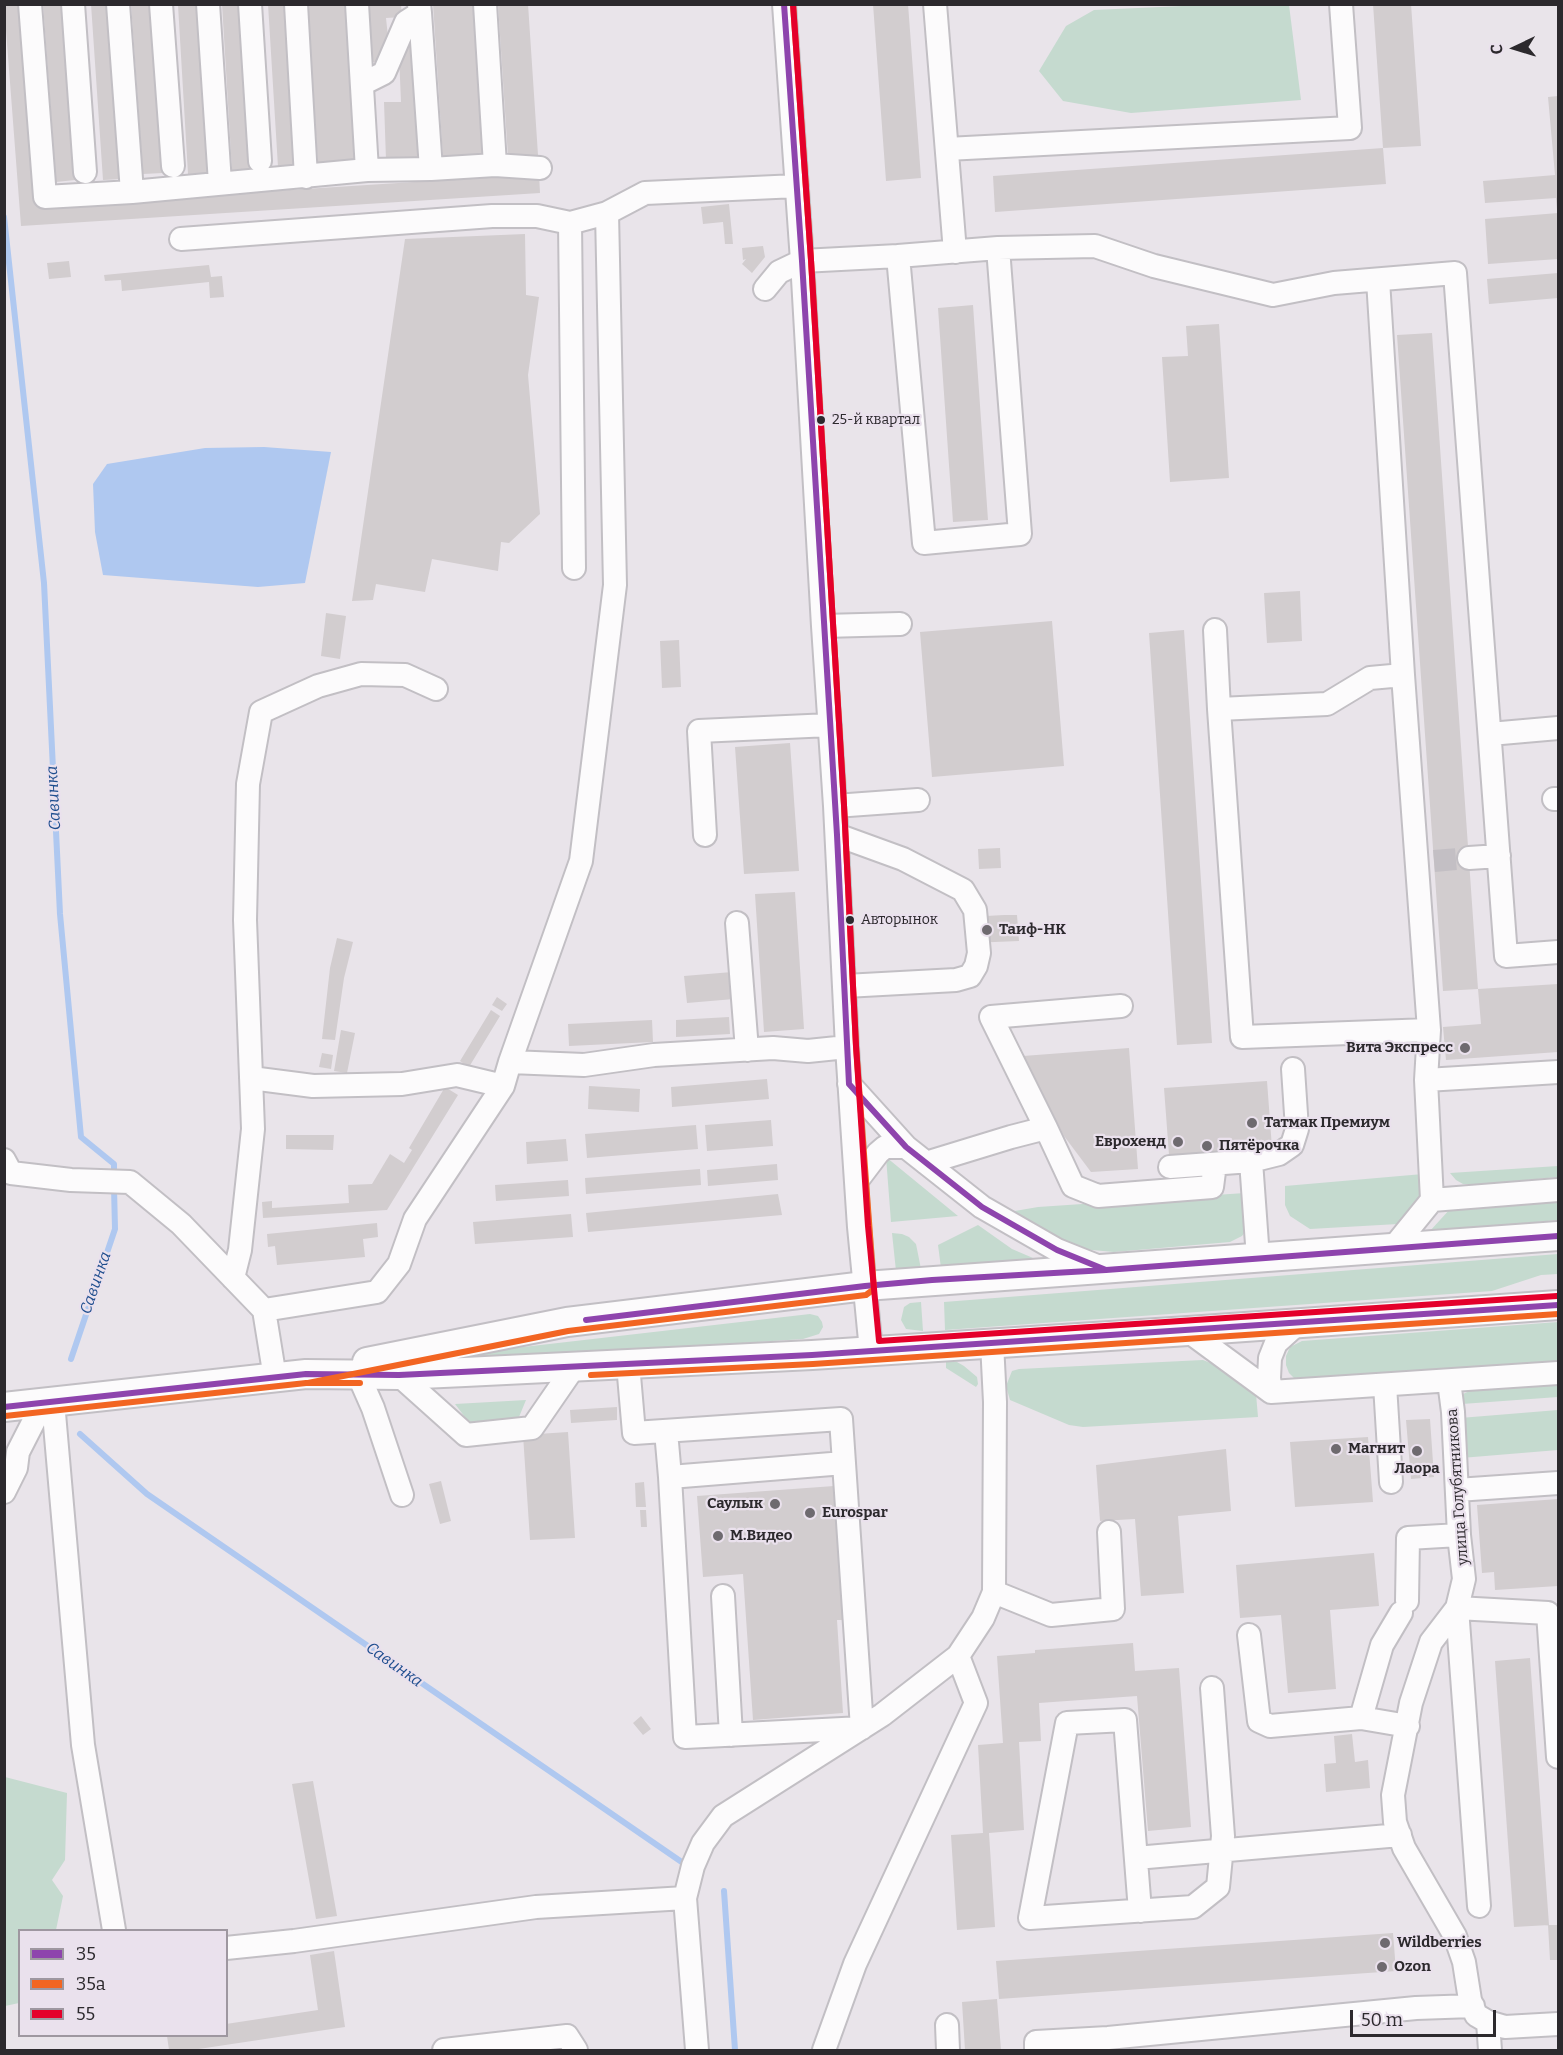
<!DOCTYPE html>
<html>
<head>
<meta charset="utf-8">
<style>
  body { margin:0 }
  #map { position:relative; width:1563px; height:2055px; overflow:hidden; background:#e9e4ea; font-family:Bitter,serif }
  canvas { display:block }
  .frame { position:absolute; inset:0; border:6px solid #2c292d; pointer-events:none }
  .legend { position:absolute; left:18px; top:1929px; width:210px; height:108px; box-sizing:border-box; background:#eae1ed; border:2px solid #9e97a0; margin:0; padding:8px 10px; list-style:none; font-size:18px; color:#2c292d }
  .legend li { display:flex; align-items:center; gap:12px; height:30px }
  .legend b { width:30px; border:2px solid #9e97a0 }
  .north { position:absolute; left:1485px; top:18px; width:60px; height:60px; -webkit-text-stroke:4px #eae1ed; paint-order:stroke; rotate:266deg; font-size:16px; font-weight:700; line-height:24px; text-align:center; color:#2c292d }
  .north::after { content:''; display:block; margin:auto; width:21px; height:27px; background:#2c292d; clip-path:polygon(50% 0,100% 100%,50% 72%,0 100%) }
  .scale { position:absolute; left:1350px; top:2010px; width:146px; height:27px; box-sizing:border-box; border:3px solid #2c292d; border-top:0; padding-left:8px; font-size:18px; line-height:21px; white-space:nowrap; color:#2c292d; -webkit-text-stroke:4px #eae1ed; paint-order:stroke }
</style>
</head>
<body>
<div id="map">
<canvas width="1563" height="2055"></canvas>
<div class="frame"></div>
<ul class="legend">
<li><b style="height:8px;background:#8e44ad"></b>35</li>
<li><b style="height:8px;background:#f26522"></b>35a</li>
<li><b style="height:8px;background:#e4002b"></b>55</li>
</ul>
<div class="north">С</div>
<div class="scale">50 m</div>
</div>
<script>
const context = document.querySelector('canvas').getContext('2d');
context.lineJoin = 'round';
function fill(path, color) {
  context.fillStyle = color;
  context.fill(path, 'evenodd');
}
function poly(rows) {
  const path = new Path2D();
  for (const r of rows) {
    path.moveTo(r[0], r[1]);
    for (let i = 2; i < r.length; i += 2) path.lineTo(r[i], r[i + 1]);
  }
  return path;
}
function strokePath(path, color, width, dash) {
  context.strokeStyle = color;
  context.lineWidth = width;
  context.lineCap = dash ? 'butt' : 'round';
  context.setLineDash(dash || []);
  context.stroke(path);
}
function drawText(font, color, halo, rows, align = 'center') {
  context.font = font + ' Bitter,serif';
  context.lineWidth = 4.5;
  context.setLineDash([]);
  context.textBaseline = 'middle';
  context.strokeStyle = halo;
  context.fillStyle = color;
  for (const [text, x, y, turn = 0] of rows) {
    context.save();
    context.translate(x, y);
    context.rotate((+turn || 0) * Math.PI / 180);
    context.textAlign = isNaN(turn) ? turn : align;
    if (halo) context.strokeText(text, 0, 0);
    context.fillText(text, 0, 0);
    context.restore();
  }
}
const green = poly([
  [1204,5,1289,5,1301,100,1131,113,1063,101,1039,71,1066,26,1094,10],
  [886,1157,958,1216,891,1222],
  [1558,1166,1558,1177,1483,1184,1463,1184,1456,1180,1450,1173],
  [1423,1174,1420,1203,1398,1224,1310,1229,1290,1216,1285,1205,1285,1186],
  [1245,1193,1247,1229,1242,1236,1230,1242,1114,1252,1081,1249,1055,1241,1009,1212,1038,1207],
  [1558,1199,1558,1220,1429,1232,1451,1208],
  [978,1225,1012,1249,1040,1261,941,1268,938,1245],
  [892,1233,902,1234,909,1237,916,1244,921,1269,896,1271],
  [1558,1254,1558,1274,1541,1275,1492,1291,945,1330,944,1302],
  [921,1302,923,1331,906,1329,901,1320,904,1307,910,1303],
  [810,1314,818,1316,822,1322,823,1327,819,1334,803,1339,471,1361,467,1356,471,1353],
  [1558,1322,1558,1364,1297,1381,1289,1373,1286,1365,1286,1356,1290,1347,1302,1341],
  [1203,1360,1223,1368,1256,1394,1258,1417,1083,1427,1069,1425,1010,1400,1006,1386,1012,1371,1019,1369],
  [946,1362,957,1362,964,1366,977,1377,978,1384,976,1387,946,1368],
  [1558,1383,1558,1397,1462,1404,1463,1394,1474,1389],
  [526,1400,519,1417,501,1429,471,1425,455,1404],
  [1558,1410,1558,1450,1461,1458,1460,1418],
  [5,1777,67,1793,65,1860,52,1880,63,1896,56,1930,20,1930,19,2003,5,2006]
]);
const water = poly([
  [264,447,331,452,305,583,258,587,103,575,95,532,93,484,107,464,205,448]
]);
const stream = poly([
  [4,217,44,583,60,914,81,1137,114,1164,114,1176],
  [71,1359,115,1229,114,1187],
  [80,1434,147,1494,686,1865],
  [724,1891,735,2050]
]);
const building = poly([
  [4,4,23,4,39,206,539,174,540,193,21,226],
  [43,4,62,4,75,180,56,182],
  [91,4,110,4,122,179,103,180],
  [131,4,151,4,163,173,143,174],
  [222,4,240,4,250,169,232,170],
  [268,4,286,4,296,166,278,167],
  [307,4,345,4,355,162,318,164],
  [369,4,401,4,402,17,386,18,388,37,384,62,372,62],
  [433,4,474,4,483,156,443,158],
  [498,4,528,4,538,155,508,157],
  [873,4,908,4,921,178,886,181],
  [1373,4,1411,4,1421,146,1383,148],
  [178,5,199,5,210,173,188,174],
  [407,33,418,33,423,159,386,160,384,102,401,102,399,55],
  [1558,96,1558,210,1557,210,1556,198,1485,203,1483,181,1555,175,1548,97],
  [1383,148,1386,184,995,212,993,176],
  [729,204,733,244,725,244,723,222,703,224,701,207],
  [1558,213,1558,259,1488,264,1485,219],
  [525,234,526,295,539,297,528,375,540,514,509,543,501,542,498,571,432,559,425,592,376,584,373,600,352,601,405,239],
  [763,246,765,257,752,273,742,264,746,259,743,260,742,248],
  [69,261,71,277,49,279,47,263],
  [209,265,211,277,222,276,224,297,210,298,209,282,122,291,121,280,105,281,104,275],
  [1558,273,1558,298,1489,304,1487,279],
  [973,305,988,520,953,522,938,308],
  [1219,324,1229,478,1170,482,1162,357,1188,356,1186,326],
  [1432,333,1478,989,1443,991,1397,335],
  [1300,591,1302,641,1267,643,1264,593],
  [326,613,346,616,340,659,321,656],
  [1052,621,1064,766,932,777,920,632],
  [1184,630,1212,1043,1177,1045,1149,633],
  [679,640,681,687,662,688,660,641],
  [790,743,799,871,744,874,735,747],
  [1000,848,1001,868,979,869,978,849],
  [795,892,804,1029,764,1032,755,894],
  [1004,915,1017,915,1019,941,970,943,968,917],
  [337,938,353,942,344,978,335,1040,322,1039,330,968],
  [732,972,734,999,687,1003,684,976],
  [1558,984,1558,1052,1446,1060,1443,1027,1481,1024,1478,989],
  [497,997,507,1004,502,1011,492,1005],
  [491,1010,500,1016,469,1067,460,1061],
  [729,1017,730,1034,676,1037,676,1020],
  [652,1020,653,1042,569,1046,568,1024],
  [341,1030,355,1033,347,1073,334,1071],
  [1129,1048,1138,1169,1091,1172,1064,1136,1023,1056],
  [322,1053,333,1055,331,1069,319,1067],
  [767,1079,769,1099,672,1107,671,1087],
  [1267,1081,1272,1148,1169,1155,1164,1088],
  [589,1086,640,1089,639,1112,588,1109],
  [445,1087,458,1095,387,1210,263,1218,262,1202,272,1201,272,1208,349,1203,348,1185,372,1184,390,1154,404,1163,412,1150,409,1148],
  [771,1120,773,1146,707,1151,705,1125],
  [696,1125,698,1149,587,1158,585,1134],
  [286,1135,334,1135,333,1150,286,1149],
  [566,1139,568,1161,527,1164,526,1142],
  [777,1164,778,1180,708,1186,707,1170],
  [700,1169,701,1185,586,1194,585,1178],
  [568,1180,569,1196,496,1201,495,1185],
  [778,1194,782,1215,588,1232,586,1213],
  [571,1214,573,1237,475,1244,473,1222],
  [377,1223,378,1237,363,1239,365,1257,277,1265,275,1246,268,1247,267,1234],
  [617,1407,617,1420,571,1423,570,1410],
  [1430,1419,1434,1477,1411,1479,1406,1420],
  [568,1432,575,1538,530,1540,523,1435],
  [1368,1437,1373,1502,1295,1507,1290,1442],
  [1226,1449,1231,1511,1178,1516,1184,1593,1141,1596,1135,1519,1100,1521,1096,1465],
  [441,1481,451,1521,440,1524,429,1484],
  [644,1482,646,1507,636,1507,635,1483],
  [834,1486,843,1620,837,1620,843,1713,753,1720,743,1574,703,1577,697,1496],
  [1558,1499,1558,1586,1495,1590,1494,1572,1482,1573,1477,1505],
  [640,1510,646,1510,647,1527,641,1527],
  [1374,1553,1379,1606,1330,1610,1336,1689,1288,1693,1281,1615,1240,1618,1236,1565],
  [1133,1643,1135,1671,1179,1668,1191,1827,1148,1831,1137,1696,1039,1703,1041,1741,1019,1742,1024,1830,989,1833,995,1927,957,1930,951,1835,983,1833,978,1745,1003,1743,997,1656,1035,1653,1035,1650],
  [1530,1658,1549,1925,1514,1927,1495,1661],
  [641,1716,651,1729,643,1735,633,1723],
  [1352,1734,1355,1762,1368,1760,1370,1788,1326,1792,1324,1764,1336,1763,1334,1736],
  [313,1781,337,1916,316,1919,292,1784],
  [1548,1925,1558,1925,1558,1960,1550,1960],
  [1393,1933,1396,1971,999,1999,996,1961],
  [334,1951,345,2027,192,2050,169,2050,167,2036,226,2036,226,2024,318,2010,310,1955],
  [997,1999,1001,2050,965,2050,962,2002]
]);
const minorTunnel = poly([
  [1434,861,1469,858]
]);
const minor = poly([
  [30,4,45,197,132,192,367,170,431,169,495,165,540,168],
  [73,4,85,172],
  [118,4,132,192],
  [161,4,173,166],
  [208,4,220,183],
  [250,4,260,161],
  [296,4,306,177],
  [357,4,367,170],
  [485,4,495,165],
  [784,4,802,261,823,626,835,806,847,1047,859,1227,871,1351],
  [935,4,955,252],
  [420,13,431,169],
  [362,84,384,73,406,22,420,13,419,4],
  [947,149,1350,128,1341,4],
  [181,239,492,216,537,216,570,223],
  [998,248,1095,246,1154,266,1273,295,1334,283,1455,273,1506,956,1558,952],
  [1378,280,1403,675,1429,1030,1426,1080,1432,1200],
  [765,289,779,272,802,261,898,256,924,543,1020,534,998,248,898,256],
  [574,568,570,223,607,213],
  [823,626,900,624],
  [1215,630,1219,709],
  [1403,675,1370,678,1327,704,1219,709,1242,1037,1429,1030],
  [1490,734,1558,728],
  [1554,799,1558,799],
  [835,806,918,800],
  [705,835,699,731,830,725],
  [837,835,903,859,963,890,975,910,979,953,976,966,970,976,956,980,845,986],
  [1469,858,1499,856],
  [737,923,747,1050],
  [510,1062,584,1065,654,1055,773,1048,808,1051,847,1047],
  [251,1078,313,1086,402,1084,457,1075,503,1086],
  [1426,1080,1558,1072],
  [849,1084,906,1147,982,1207,1057,1250,1102,1268],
  [1046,1128,991,1017,1121,1006],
  [4,1160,11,1173,71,1180,130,1182,181,1224,264,1310,275,1378],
  [926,1163,1011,1137,1046,1128,1073,1186,1098,1196,1212,1187,1215,1164],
  [1170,1167,1251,1161],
  [856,1182,878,1153,885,1147,906,1147],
  [1393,1248,1432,1200,1558,1190],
  [1258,1258,1251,1161,1279,1154,1292,1145,1297,1129,1293,1069],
  [233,1278,240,1250,253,1129,245,920,248,784,261,712,318,686,361,674,405,675,436,689],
  [264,1310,377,1292,399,1264,415,1219,503,1086,510,1062,581,861,615,585,607,213,645,193,797,186],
  [1188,1331,1271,1392,1558,1373],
  [628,1364,634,1433,841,1419,862,1728,685,1737,670,1477],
  [358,1374,373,1408,402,1495],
  [399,1375,466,1435,532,1428,574,1367],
  [1449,1381,1453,1412,1459,1535,1464,1579,1457,1608,1431,1642,1411,1703,1393,1795,1395,1822,1404,1848,1455,1936,1464,1962,1470,2000,1476,2015,1488,2022,1505,2027,1558,2024],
  [1385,1385,1391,1482],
  [1271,1392,1269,1378,1270,1358,1276,1343,1297,1324],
  [53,1402,83,1745,114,1930],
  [666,1431,670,1477,844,1463],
  [1457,1490,1558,1483],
  [4,1492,16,1468,18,1452,43,1403],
  [994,1592,1051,1615,1113,1609,1109,1532],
  [723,1596,731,1735],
  [1407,1601,1408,1538,1459,1535],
  [1249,1635,1259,1721,1270,1726,1361,1718,1408,1726],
  [1361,1718,1382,1645,1401,1613],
  [1136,1858,1400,1835],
  [1479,1906,1457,1608,1548,1613,1558,1757],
  [1140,1911,1125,1720,1067,1723,1030,1918,1193,1907,1218,1887,1223,1836,1212,1688],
  [226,1948,294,1941,536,1907,685,1898],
  [1488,2022,1490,2050],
  [947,2025,948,2050],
  [444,2050,567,2036,576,2050],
  [697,2050,685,1898,693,1866,703,1843,723,1816,882,1715,958,1656,983,1618,994,1592,995,1402,992,1343],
  [824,2050,855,1964,976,1703,958,1656],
  [1036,2050,1036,2042,1108,2038,1416,2008,1473,2006]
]);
const major = poly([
  [367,1362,567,1322,865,1286,1558,1236],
  [4,1407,306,1374,399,1375,465,1372,812,1355,1188,1331,1558,1305]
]);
const bus1 = poly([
  [784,4,802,261,837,835,849,1084,906,1147,982,1207,1057,1250,1106,1270],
  [586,1320,865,1286,932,1280,1106,1270,1558,1236],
  [4,1407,306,1374,399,1375,812,1355,1558,1305]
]);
const bus2 = poly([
  [591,1375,813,1364,1558,1314],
  [308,1383,568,1331,866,1295,874,1289,856,1046,844,805,811,260,793,4],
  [5,1416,306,1383,360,1383]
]);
const bus3 = poly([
  [793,4,811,260,844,805,856,1046,868,1226,879,1341,1557,1296]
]);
const markers = [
  [821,420,5,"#2c292d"],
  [850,920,5,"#2c292d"],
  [987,930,6,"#6e6a6f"],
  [1465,1048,6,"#6e6a6f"],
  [1252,1123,6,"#6e6a6f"],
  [1178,1142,6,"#6e6a6f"],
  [1207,1146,6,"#6e6a6f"],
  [1336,1449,6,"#6e6a6f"],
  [1417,1451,6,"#6e6a6f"],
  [775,1504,6,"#6e6a6f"],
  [810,1513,6,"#6e6a6f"],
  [718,1536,6,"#6e6a6f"],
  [1385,1943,6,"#6e6a6f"],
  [1382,1967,6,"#6e6a6f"]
];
const busNames = [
  ["25-й квартал",832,420],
  ["Авторынок",861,920]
];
const poiNames = [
  ["Таиф-НК",999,930],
  ["Вита Экспресс",1453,1048,"right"],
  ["Татмак Премиум",1264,1123],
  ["Еврохенд",1166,1142,"right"],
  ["Пятёрочка",1219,1146],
  ["Магнит",1348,1449],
  ["Лаора",1417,1469,"center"],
  ["Саулык",763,1504,"right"],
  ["Eurospar",822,1513],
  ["М.Видео",730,1536],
  ["Wildberries",1397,1943],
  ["Ozon",1394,1967]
];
const streetNames = [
  ["улица Голубятникова",1458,1487,-94]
];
const waterNames = [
  ["Савинка",54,798,-93],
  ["Савинка",96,1283,-71],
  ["Савинка",394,1665,35]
];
fill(green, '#c5dacf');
fill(water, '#afc8f0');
strokePath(stream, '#afc8f0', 6);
fill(building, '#d2cdcf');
strokePath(minorTunnel, '#c3bfc4', 22, [22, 11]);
strokePath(minor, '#c2bfc4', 26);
strokePath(major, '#c2bfc4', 32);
strokePath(minor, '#fcfbfc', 22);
strokePath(major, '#fcfbfc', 28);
strokePath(bus1, '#8e44ad', 6);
strokePath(bus2, '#f26522', 6);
strokePath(bus3, '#e4002b', 6);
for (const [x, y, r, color] of markers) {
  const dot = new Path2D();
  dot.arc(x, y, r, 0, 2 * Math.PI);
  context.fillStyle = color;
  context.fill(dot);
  strokePath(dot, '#eae1ed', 2);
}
drawText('14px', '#2c292d', '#eae1ed', busNames, 'left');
drawText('bold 15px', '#2c292d', '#eae1ed', poiNames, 'left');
drawText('15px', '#2c292d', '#eae1ed', streetNames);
drawText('italic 16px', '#1e4d8e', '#eae1ed', waterNames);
</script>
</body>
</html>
